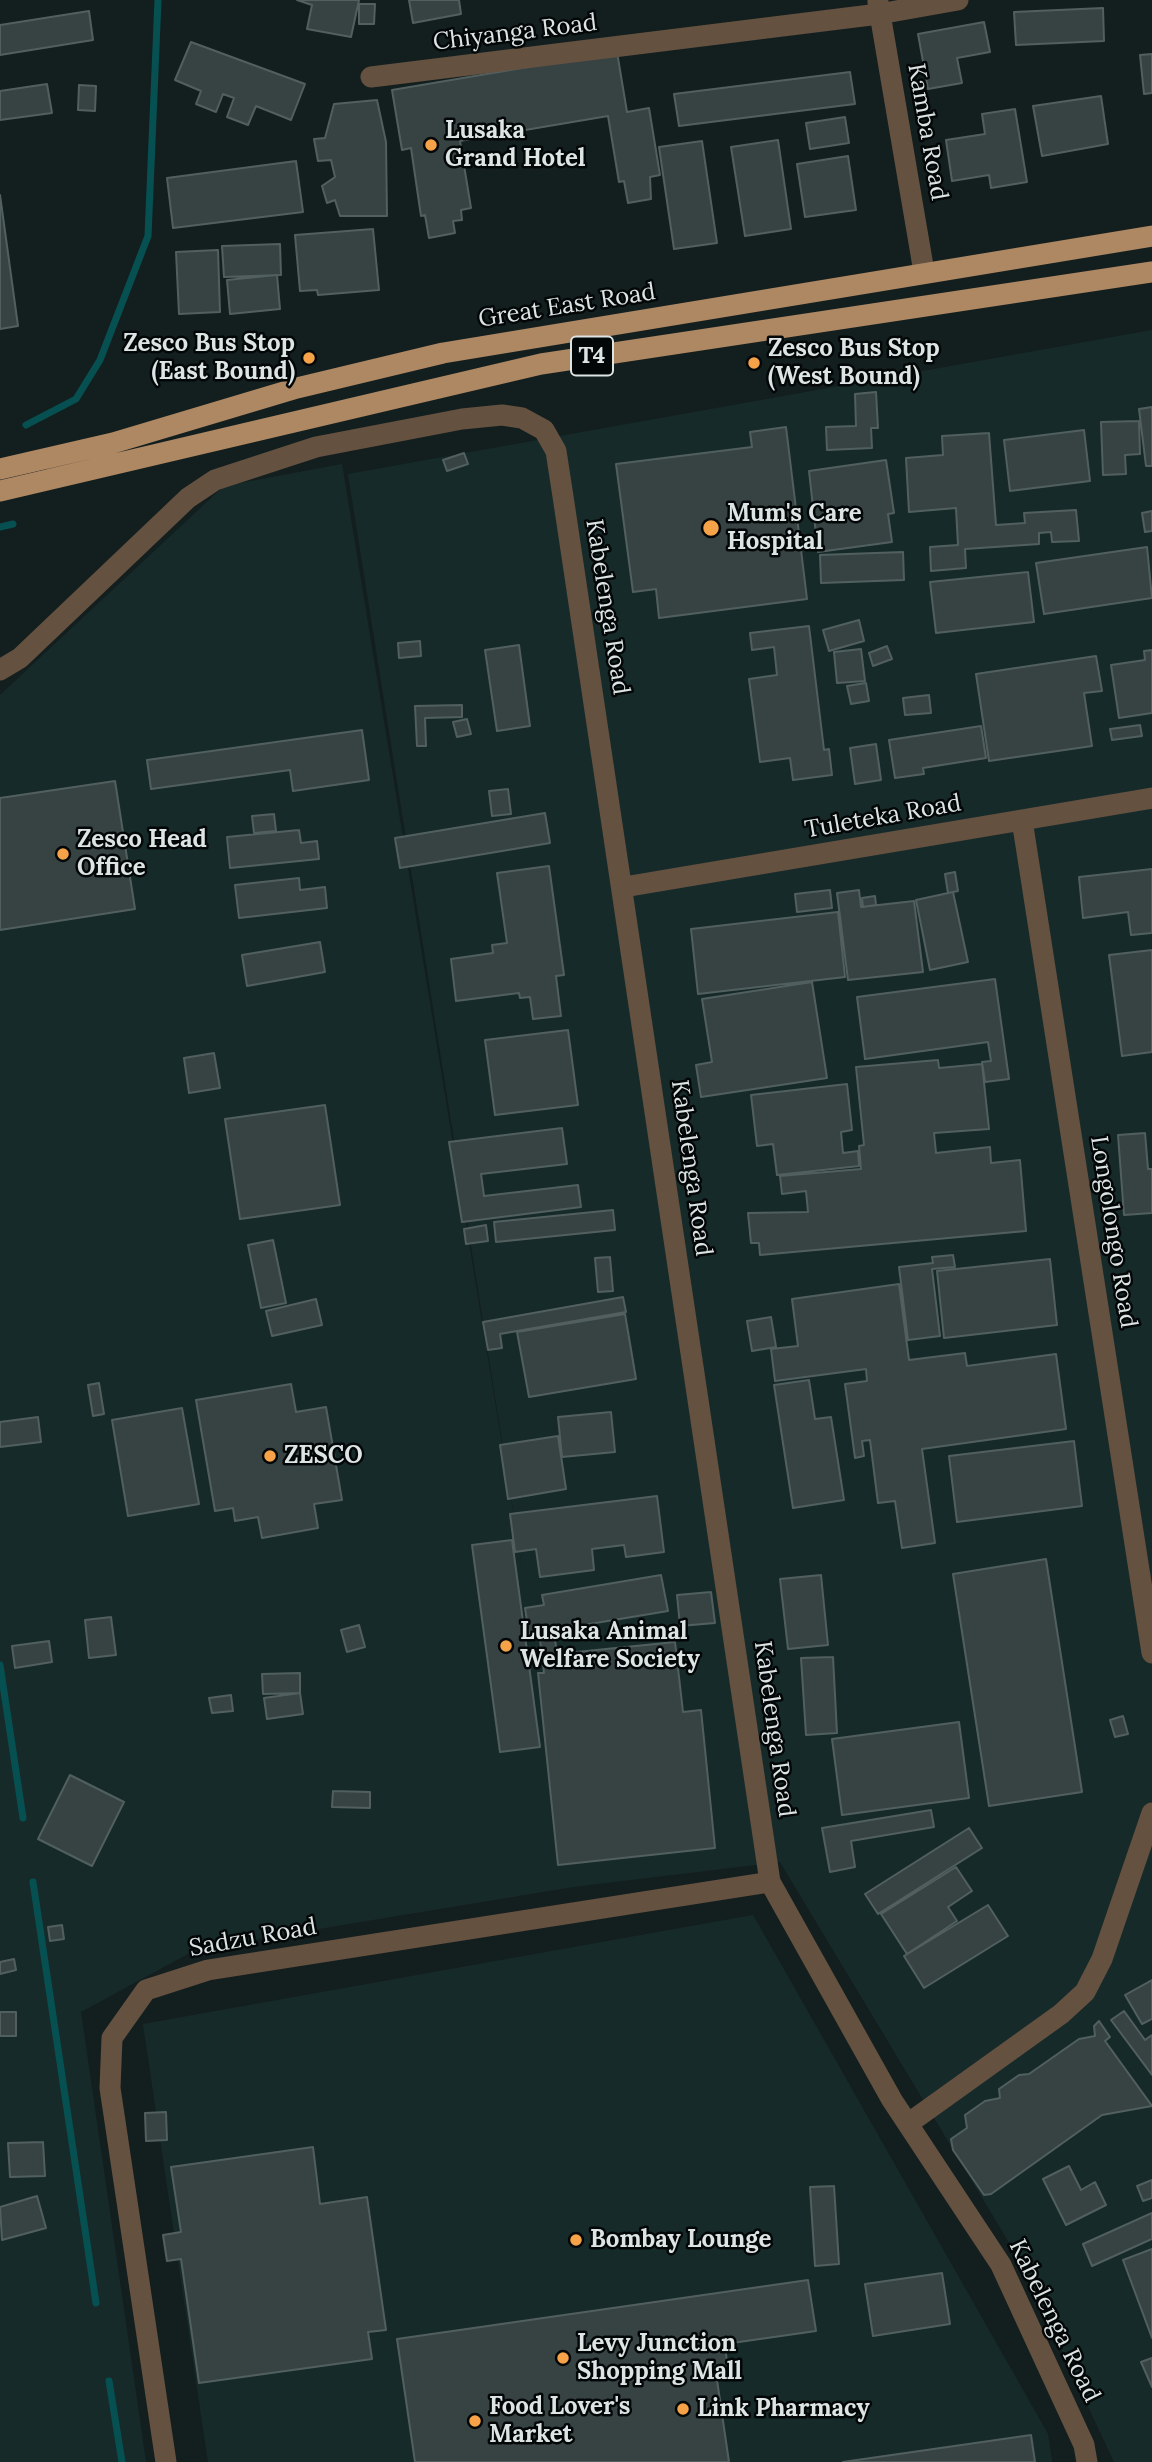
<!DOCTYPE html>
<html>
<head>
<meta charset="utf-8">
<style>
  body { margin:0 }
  canvas { display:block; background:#131e1e }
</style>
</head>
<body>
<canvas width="1152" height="2462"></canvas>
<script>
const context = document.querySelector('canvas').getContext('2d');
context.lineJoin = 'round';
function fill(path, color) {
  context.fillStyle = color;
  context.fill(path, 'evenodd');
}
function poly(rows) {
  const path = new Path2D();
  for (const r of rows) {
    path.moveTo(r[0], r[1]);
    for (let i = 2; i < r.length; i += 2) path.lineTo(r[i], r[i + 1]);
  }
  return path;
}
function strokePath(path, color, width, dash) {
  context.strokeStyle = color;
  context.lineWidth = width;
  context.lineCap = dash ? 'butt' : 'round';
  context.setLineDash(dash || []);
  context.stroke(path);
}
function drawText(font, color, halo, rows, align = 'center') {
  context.font = font + ' Lora,serif';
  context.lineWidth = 5;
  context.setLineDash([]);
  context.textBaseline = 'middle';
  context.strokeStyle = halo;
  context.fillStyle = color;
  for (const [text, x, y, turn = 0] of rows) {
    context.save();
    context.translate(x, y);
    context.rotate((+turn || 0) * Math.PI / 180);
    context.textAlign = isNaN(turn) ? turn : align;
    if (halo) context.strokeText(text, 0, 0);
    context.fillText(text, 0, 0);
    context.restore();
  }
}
const built = poly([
  [1152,330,1152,2462,1114,2462,1019,2259,780,1862,573,1887,197,1949,81,2012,146,2462,0,2462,0,695,224,486,342,464,528,1604,348,474],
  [753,1915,1048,2434,1052,2462,208,2462,143,2024]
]);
const stream = poly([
  [26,425,76,399,100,360,148,236,158,0],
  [0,527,13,524],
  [0,1665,23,1818],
  [33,1882,96,2303],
  [109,2381,122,2462]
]);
const building = poly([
  [297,0,359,0,351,37,307,29,312,5,297,0],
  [409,0,459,0,461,14,413,23,409,0],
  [359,4,375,4,374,24,359,24,359,4],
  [1103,8,1104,41,1016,45,1014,12,1103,8],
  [89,11,93,40,0,55,0,25,89,11],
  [984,22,990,52,957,58,962,83,928,89,918,34,984,22],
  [191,42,305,84,291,120,256,106,248,125,227,117,234,98,223,94,216,112,196,104,201,91,175,80,191,42],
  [617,52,627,112,649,108,660,175,650,177,651,199,628,203,624,181,619,182,608,116,460,141,471,208,461,210,462,220,453,221,455,233,429,238,425,215,421,216,411,148,402,150,392,90,617,52],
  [1152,54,1152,93,1144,94,1140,55,1152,54],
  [850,72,855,104,679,126,674,94,850,72],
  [47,84,52,113,0,120,0,91,47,84],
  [79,85,96,86,95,111,78,110,79,85],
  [1101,96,1108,144,1042,156,1033,106,1101,96],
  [377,100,386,142,387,216,340,216,335,200,327,203,322,186,335,177,331,160,318,161,314,139,325,138,334,104,377,100],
  [1015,109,1027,182,991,188,989,175,952,181,946,140,985,134,982,114,1015,109],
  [845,117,849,143,810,149,806,123,845,117],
  [778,140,791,229,745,236,731,147,778,140],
  [702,141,717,243,674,249,659,147,702,141],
  [848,156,856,210,805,217,797,164,848,156],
  [296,161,303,212,173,228,167,178,296,161],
  [0,195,18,326,0,329,0,195],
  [373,229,379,290,318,295,317,290,300,291,295,235,373,229],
  [280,244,281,275,224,277,222,246,280,244],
  [218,250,220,312,179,314,176,252,218,250],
  [277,275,280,309,230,314,227,280,277,275],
  [876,392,878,428,871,428,872,448,827,450,826,427,856,426,855,394,876,392],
  [1152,407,1152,466,1146,466,1139,409,1152,407],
  [1139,421,1140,454,1125,455,1126,474,1103,475,1101,422,1139,421],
  [786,427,807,599,659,618,656,589,633,592,616,464,752,447,750,432,786,427],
  [1084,430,1090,481,1010,491,1004,440,1084,430],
  [989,433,996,525,1025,523,1024,513,1076,510,1079,541,1052,542,1051,532,1039,533,1039,544,965,549,966,568,931,571,930,547,958,545,956,508,909,512,906,458,943,455,942,436,989,433],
  [464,453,468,464,447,471,443,460,464,453],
  [886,460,894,513,888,514,892,542,818,552,809,471,886,460],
  [1152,511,1152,531,1145,532,1142,513,1152,511],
  [1147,547,1152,598,1044,614,1036,563,1147,547],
  [903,552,904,580,821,583,820,555,903,552],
  [1028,572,1034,622,936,633,930,582,1028,572],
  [859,620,864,641,829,651,823,630,859,620],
  [809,626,824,750,829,749,832,775,793,780,790,758,760,762,749,679,777,675,774,647,752,650,750,633,809,626],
  [420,641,421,656,399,658,398,643,420,641],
  [519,645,530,726,497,731,485,650,519,645],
  [887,646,892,659,873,666,869,653,887,646],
  [861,649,865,681,837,683,834,652,861,649],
  [1152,650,1152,713,1119,718,1111,665,1145,660,1144,651,1152,650],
  [1096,656,1102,691,1084,693,1092,746,989,761,976,674,1096,656],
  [866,683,869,701,851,704,847,686,866,683],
  [929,695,931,713,905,715,903,698,929,695],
  [462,705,462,717,425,718,426,746,417,746,415,706,462,705],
  [467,719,471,734,457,737,453,722,467,719],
  [1140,725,1142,736,1112,740,1110,729,1140,725],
  [981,726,986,758,923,768,924,774,895,778,889,740,981,726],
  [362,730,369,780,293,791,290,770,151,789,147,760,362,730],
  [876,744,881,780,855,784,850,748,876,744],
  [115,781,135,909,0,930,0,798,115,781],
  [508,789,511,814,492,816,489,791,508,789],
  [545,813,550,843,400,868,395,838,545,813],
  [274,814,276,831,254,833,252,816,274,814],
  [299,830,301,843,317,841,319,859,230,868,227,837,299,830],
  [549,866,564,975,556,976,561,1016,533,1019,530,997,520,998,519,993,456,1001,451,959,493,953,492,945,507,943,497,873,549,866],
  [1152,869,1152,933,1131,935,1128,912,1083,918,1079,877,1152,869],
  [955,872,958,891,948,893,945,874,955,872],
  [299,878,300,890,325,887,327,908,239,918,235,885,299,878],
  [830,890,832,908,797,912,795,894,830,890],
  [859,890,861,907,914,901,923,972,848,980,837,893,859,890],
  [953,892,968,962,930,970,916,900,953,892],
  [875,896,876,905,863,907,862,898,875,896],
  [838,912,845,977,698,994,691,929,838,912],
  [320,942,325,972,247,986,242,955,320,942],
  [1152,950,1152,1052,1122,1056,1109,955,1152,950],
  [995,979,1009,1079,985,1082,982,1062,991,1061,988,1042,865,1059,857,997,995,979],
  [812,982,827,1078,701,1097,696,1065,712,1062,702,999,812,982],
  [568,1030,578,1105,495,1115,485,1040,568,1030],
  [214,1053,220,1088,189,1093,184,1058,214,1053],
  [938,1060,939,1068,982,1064,989,1129,934,1133,936,1153,990,1147,991,1163,1020,1160,1026,1231,760,1255,759,1243,751,1243,748,1213,808,1212,806,1191,782,1194,780,1176,861,1169,859,1146,864,1145,856,1067,938,1060],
  [847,1084,852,1130,841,1132,843,1153,858,1151,859,1166,777,1175,773,1144,757,1146,751,1095,847,1084],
  [325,1105,340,1205,240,1219,225,1119,325,1105],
  [562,1128,567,1164,481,1174,484,1196,578,1185,581,1207,462,1222,449,1142,562,1128],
  [1145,1133,1148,1169,1152,1169,1152,1213,1124,1215,1118,1135,1145,1133],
  [613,1210,615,1230,496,1242,494,1222,613,1210],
  [486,1225,488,1241,466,1244,464,1229,486,1225],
  [273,1240,286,1303,261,1308,248,1245,273,1240],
  [953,1255,955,1267,932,1269,940,1336,908,1340,899,1267,933,1263,932,1257,953,1255],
  [610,1257,613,1291,598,1292,595,1258,610,1257],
  [1050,1259,1057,1325,944,1338,937,1271,1050,1259],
  [899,1284,909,1360,965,1353,967,1366,1056,1354,1066,1429,922,1449,935,1543,902,1548,895,1501,878,1503,870,1440,862,1441,864,1456,855,1458,845,1384,867,1381,866,1369,775,1381,771,1349,798,1346,792,1299,899,1284],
  [623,1297,626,1312,500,1334,502,1348,488,1350,483,1322,623,1297],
  [316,1299,322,1325,272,1336,266,1311,316,1299],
  [625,1314,636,1379,529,1397,517,1332,625,1314],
  [771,1317,776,1347,752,1351,747,1321,771,1317],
  [809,1380,815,1419,831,1417,844,1500,793,1508,774,1385,809,1380],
  [99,1383,104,1414,93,1416,88,1385,99,1383],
  [291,1384,296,1412,326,1407,342,1500,314,1504,318,1528,262,1538,258,1517,235,1521,233,1508,215,1511,196,1400,291,1384],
  [182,1408,199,1504,128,1516,112,1420,182,1408],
  [611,1412,615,1452,562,1457,558,1417,611,1412],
  [38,1417,41,1442,0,1447,0,1422,38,1417],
  [558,1436,566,1489,508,1499,500,1445,558,1436],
  [1074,1441,1082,1506,957,1522,949,1456,1074,1441],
  [657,1496,664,1552,626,1557,624,1545,592,1549,594,1570,540,1577,536,1549,515,1552,510,1514,657,1496],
  [512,1540,540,1747,500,1752,472,1545,512,1540],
  [1046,1559,1082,1792,989,1806,953,1574,1046,1559],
  [661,1575,668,1611,529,1634,525,1608,544,1605,542,1595,661,1575],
  [821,1575,828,1645,788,1649,780,1579,821,1575],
  [711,1592,715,1623,680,1626,677,1595,711,1592],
  [111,1617,116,1655,89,1658,85,1620,111,1617],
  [359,1625,365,1647,347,1652,341,1630,359,1625],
  [555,1639,557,1654,675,1642,683,1712,701,1710,715,1848,558,1865,538,1673,544,1673,540,1640,555,1639],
  [49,1641,52,1662,15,1668,12,1646,49,1641],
  [833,1657,837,1733,806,1735,801,1658,833,1657],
  [300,1673,300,1693,263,1694,262,1674,300,1673],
  [300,1693,303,1714,267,1719,264,1698,300,1693],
  [231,1695,233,1711,212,1713,209,1698,231,1695],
  [1123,1716,1128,1734,1115,1737,1110,1720,1123,1716],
  [959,1722,969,1798,842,1815,832,1739,959,1722],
  [70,1775,124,1802,92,1866,38,1839,70,1775],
  [333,1791,370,1792,370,1808,332,1807,333,1791],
  [931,1810,934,1827,851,1841,855,1867,830,1872,822,1828,931,1810],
  [969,1828,982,1848,878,1914,865,1894,969,1828],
  [956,1867,972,1891,948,1907,957,1921,907,1954,881,1914,956,1867],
  [988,1905,1008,1936,924,1988,904,1956,988,1905],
  [62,1925,64,1939,50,1941,48,1927,62,1925],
  [14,1959,16,1970,0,1974,0,1962,14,1959],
  [1152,1980,1152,2019,1142,2024,1125,1995,1152,1980],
  [1124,2011,1145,2040,1152,2035,1152,2075,1111,2020,1124,2011],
  [0,2012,16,2012,16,2036,0,2036,0,2012],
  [1099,2021,1110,2037,1105,2041,1152,2106,1102,2115,991,2194,984,2195,953,2150,951,2139,967,2128,965,2115,985,2101,1000,2098,999,2089,1019,2075,1029,2074,1079,2039,1095,2036,1094,2026,1099,2021],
  [166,2112,167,2140,146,2141,145,2113,166,2112],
  [43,2142,45,2176,10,2177,8,2143,43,2142],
  [313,2147,320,2204,367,2197,386,2330,368,2332,372,2359,199,2383,181,2259,167,2261,163,2235,181,2232,171,2167,313,2147],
  [1069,2166,1081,2190,1095,2182,1106,2205,1066,2225,1043,2179,1069,2166],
  [1152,2180,1152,2198,1143,2201,1137,2186,1152,2180],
  [834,2186,839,2264,815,2266,810,2187,834,2186],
  [37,2196,46,2228,2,2240,0,2207,37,2196],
  [1152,2213,1152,2239,1092,2266,1083,2244,1152,2213],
  [1152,2249,1152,2338,1123,2260,1152,2249],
  [942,2273,950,2324,873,2336,865,2284,942,2273],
  [808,2280,816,2331,725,2344,728,2372,716,2373,729,2462,415,2462,397,2339,808,2280],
  [1152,2358,1152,2387,1141,2362,1152,2358],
  [1031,2435,1035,2462,843,2462,1031,2435]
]);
const minor = poly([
  [878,2,924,272],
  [371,77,879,14,958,0],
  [0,670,20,658,188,498,215,480,316,447,462,419,502,415,522,418,544,430,556,451,564,503,770,1882,892,2100,1001,2265,1084,2445,1087,2462],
  [1022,820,1152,1653],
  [624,887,1152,798],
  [909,2123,1061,2014,1085,1992,1102,1959,1152,1813],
  [166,2462,110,2088,112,2038,146,1990,208,1970,770,1882]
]);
const major = poly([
  [0,469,113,443,297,388,443,353,1152,236],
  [0,491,541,364,1152,272]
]);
const markers = [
  [431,145,7,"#f6a248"],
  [309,358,7,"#f6a248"],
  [754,363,7,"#f6a248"],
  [711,528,9,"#f6a248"],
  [63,854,7,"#f6a248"],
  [270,1456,7,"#f6a248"],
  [506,1646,7,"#f6a248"],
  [576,2240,7,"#f6a248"],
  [563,2358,7,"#f6a248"],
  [683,2409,7,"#f6a248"],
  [475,2421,7,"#f6a248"]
];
const shields = [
  [592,356,42]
];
const shieldNames = [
  ["T4",592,356]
];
const streetNames = [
  ["Chiyanga Road",515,33,-7],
  ["Kamba Road",927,132,80],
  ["Great East Road",567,306,-9],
  ["Kabelenga Road",607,607,81],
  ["Tuleteka Road",883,817,-10],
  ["Kabelenga Road",691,1168,82],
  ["Longolongo Road",1113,1232,81],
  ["Kabelenga Road",774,1729,82],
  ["Sadzu Road",253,1938,-10],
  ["Kabelenga Road",1054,2321,64]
];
const poiNames = [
  ["Lusaka",445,131],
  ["Grand Hotel",445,159],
  ["Zesco Bus Stop",295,344,"right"],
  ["(East Bound)",295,372,"right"],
  ["Zesco Bus Stop",768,349],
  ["(West Bound)",768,377],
  ["Mum's Care",727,514],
  ["Hospital",727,542],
  ["Zesco Head",77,840],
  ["Office",77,868],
  ["ZESCO",284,1456],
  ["Lusaka Animal",520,1632],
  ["Welfare Society",520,1660],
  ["Bombay Lounge",590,2240],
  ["Levy Junction",577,2344],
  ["Shopping Mall",577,2372],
  ["Food Lover's",489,2407],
  ["Market",489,2435],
  ["Link Pharmacy",697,2409]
];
fill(built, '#172a2a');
strokePath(stream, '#075052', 7);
fill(building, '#374343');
strokePath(building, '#525f5f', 2);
strokePath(minor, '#645140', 21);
strokePath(major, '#ae8763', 21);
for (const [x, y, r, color] of markers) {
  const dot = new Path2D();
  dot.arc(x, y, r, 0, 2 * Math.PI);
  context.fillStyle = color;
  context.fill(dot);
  strokePath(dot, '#040707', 2.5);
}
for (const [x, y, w] of shields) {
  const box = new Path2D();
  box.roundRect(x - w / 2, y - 19.5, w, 39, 5);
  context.fillStyle = '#040707';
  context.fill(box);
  strokePath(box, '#dde4e4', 2);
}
drawText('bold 23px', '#dde4e4', null, shieldNames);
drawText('24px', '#dde4e4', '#040707', streetNames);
drawText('bold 24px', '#dde4e4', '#040707', poiNames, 'left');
</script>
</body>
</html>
